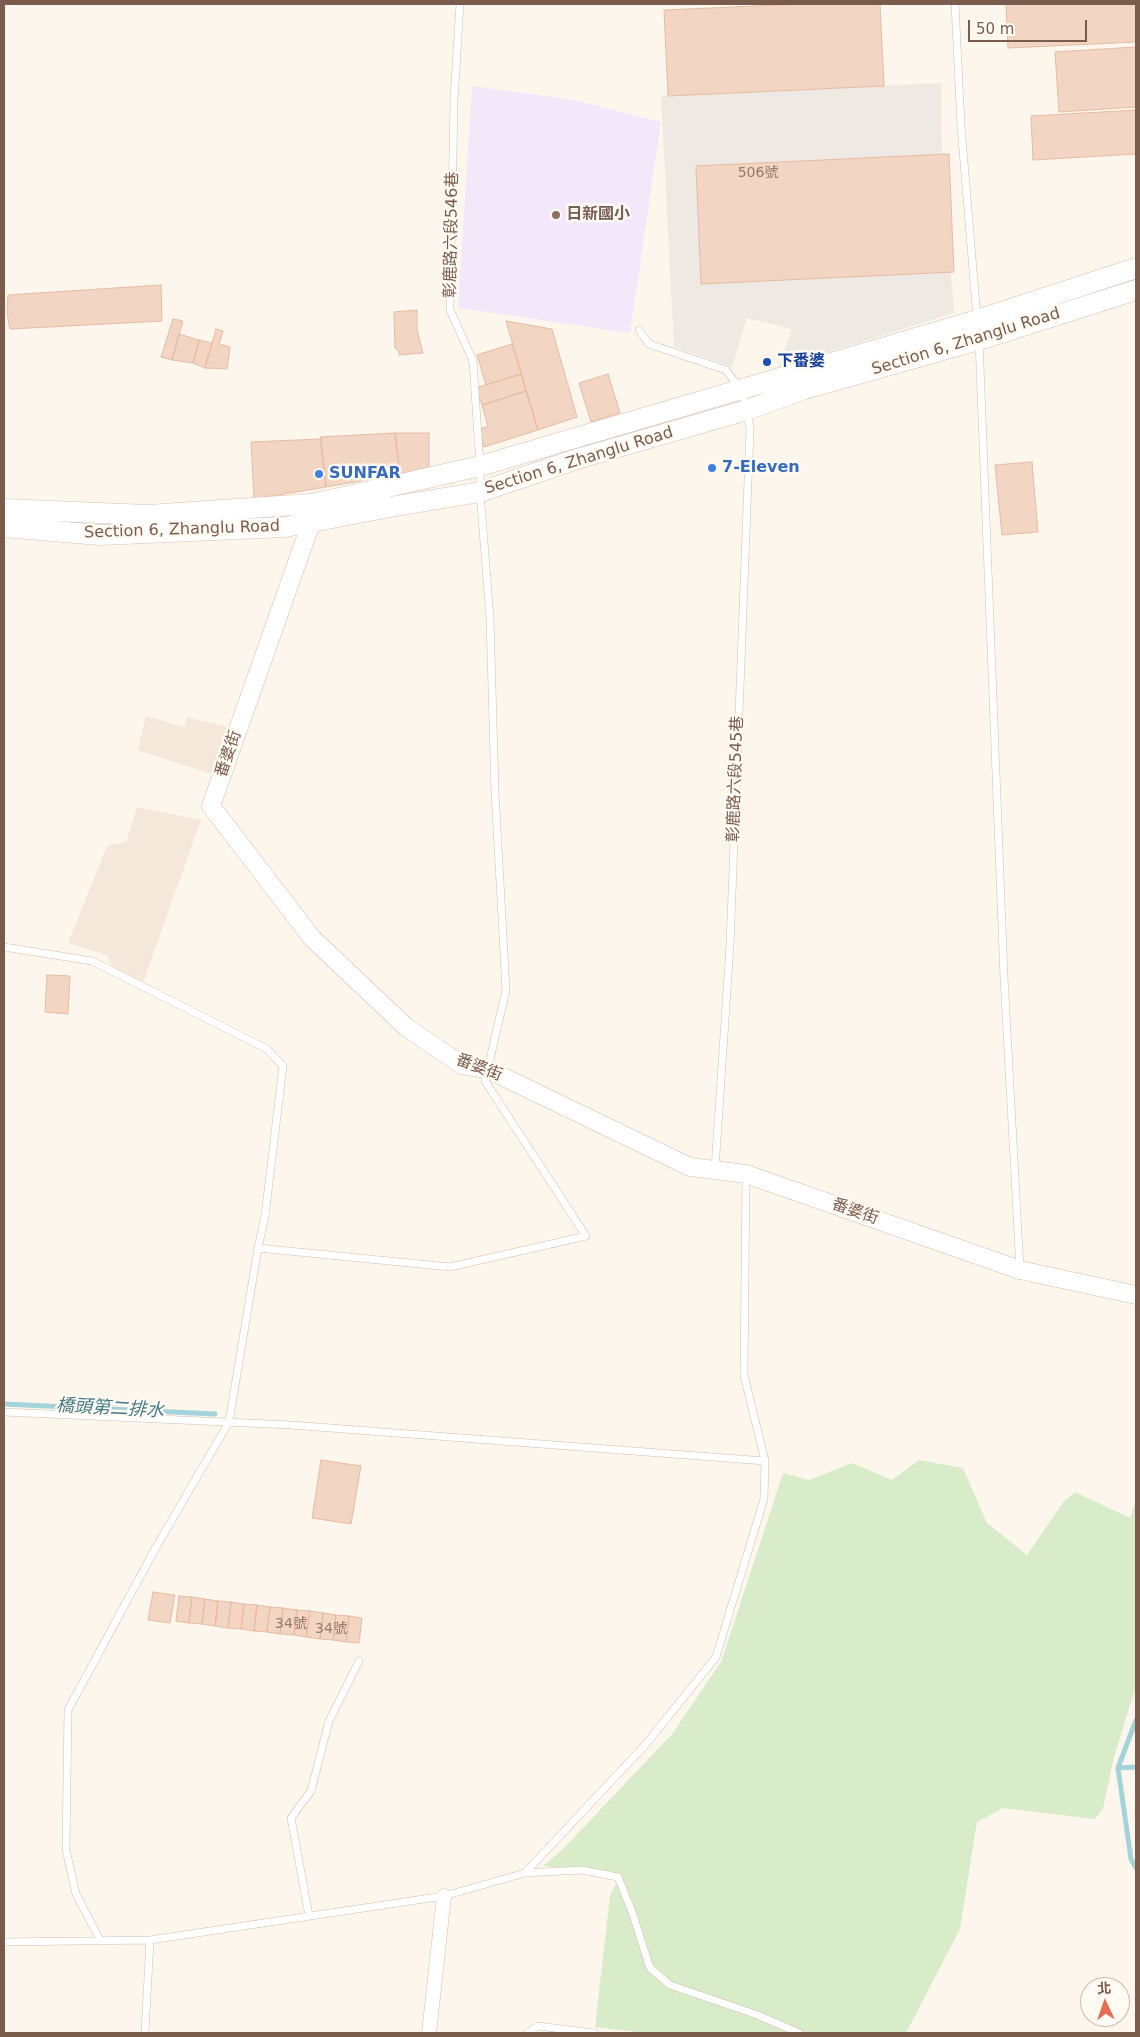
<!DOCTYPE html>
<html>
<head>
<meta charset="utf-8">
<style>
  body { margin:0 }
  #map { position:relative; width:1140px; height:2037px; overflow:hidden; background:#fdf6ec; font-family:"DejaVu Sans","Noto Sans TC",sans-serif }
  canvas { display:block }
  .frame { position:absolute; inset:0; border:5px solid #7a5c4d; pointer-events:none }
  .north { position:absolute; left:1080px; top:1977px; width:50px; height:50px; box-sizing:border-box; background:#fffaf3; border:1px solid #cabbb1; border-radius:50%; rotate:357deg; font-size:14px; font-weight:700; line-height:20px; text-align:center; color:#7a5c4d }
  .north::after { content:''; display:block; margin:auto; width:18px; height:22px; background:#e76f51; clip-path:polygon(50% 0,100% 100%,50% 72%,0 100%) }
  .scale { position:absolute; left:968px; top:20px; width:119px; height:22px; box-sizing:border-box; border:2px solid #7a5c4d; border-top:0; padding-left:6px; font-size:15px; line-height:18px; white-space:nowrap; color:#7a5c4d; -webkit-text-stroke:4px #fffaf3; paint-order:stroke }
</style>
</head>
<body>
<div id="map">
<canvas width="1140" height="2037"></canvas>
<div class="frame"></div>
<div class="north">北</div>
<div class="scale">50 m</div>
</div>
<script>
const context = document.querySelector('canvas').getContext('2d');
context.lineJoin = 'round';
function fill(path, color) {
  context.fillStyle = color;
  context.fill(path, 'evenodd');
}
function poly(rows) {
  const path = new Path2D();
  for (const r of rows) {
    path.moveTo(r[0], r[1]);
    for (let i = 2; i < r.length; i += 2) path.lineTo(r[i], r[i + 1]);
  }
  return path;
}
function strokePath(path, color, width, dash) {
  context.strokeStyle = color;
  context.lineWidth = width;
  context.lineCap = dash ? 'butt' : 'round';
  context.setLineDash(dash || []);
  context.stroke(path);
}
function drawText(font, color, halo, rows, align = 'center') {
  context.font = font + ' "DejaVu Sans","Noto Sans TC",sans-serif';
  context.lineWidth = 5;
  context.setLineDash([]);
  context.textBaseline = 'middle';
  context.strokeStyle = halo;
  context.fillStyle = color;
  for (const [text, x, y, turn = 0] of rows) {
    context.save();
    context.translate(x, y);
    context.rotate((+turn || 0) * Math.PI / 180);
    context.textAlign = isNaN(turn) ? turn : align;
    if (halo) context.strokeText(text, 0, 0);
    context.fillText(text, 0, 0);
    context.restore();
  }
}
const residential = poly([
  [146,716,184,727,187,717,227,727,212,774,138,750],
  [137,807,201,820,143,983,114,970,107,955,68,943,107,846,126,842]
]);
const industrial = poly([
  [941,83,942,151,954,313,778,368,792,329,747,318,732,367,674,347,661,96]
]);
const education = poly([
  [472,86,574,100,661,122,630,333,458,308]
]);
const green = poly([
  [919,1460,963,1468,987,1523,1027,1555,1064,1501,1075,1492,1130,1518,1136,1499,1136,1686,1114,1757,1103,1809,1095,1819,1003,1808,977,1822,960,1929,906,2033,645,2033,595,2027,610,1896,620,1874,543,1866,564,1848,672,1734,721,1662,783,1473,809,1480,852,1463,892,1480]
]);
const stream = poly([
  [4,1404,215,1414],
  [1136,1720,1118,1768,1131,1859,1136,1868],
  [1118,1768,1136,1767]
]);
const building = poly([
  [801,4,880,4,884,86,668,96,664,10,801,4],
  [1006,4,1136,4,1136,42,1008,48,1006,4],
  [1136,47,1136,107,1059,112,1055,52,1136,47],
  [1136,110,1136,154,1033,160,1031,116,1136,110],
  [949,154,954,272,701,284,696,166,949,154],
  [161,285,162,321,10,329,7,313,8,295,161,285],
  [417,310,417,330,423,353,399,355,399,351,395,348,394,312,417,310],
  [173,319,183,321,172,360,161,357,173,319],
  [506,321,552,329,577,417,538,430,506,321],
  [216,329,223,331,219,344,230,347,227,369,205,368,216,329],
  [179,334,199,340,193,363,172,360,179,334],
  [199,340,212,343,205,368,193,363,199,340],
  [512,344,521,374,486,385,477,355,512,344],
  [521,374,526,391,482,405,476,388,521,374],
  [608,374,620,413,591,422,579,383,608,374],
  [526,391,538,430,484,447,478,430,488,426,482,405,526,391],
  [395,433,400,474,326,487,320,437,395,433],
  [395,433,429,433,429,468,400,474,395,433],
  [321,439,326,487,254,499,251,442,321,439],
  [1032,462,1038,532,1002,535,995,465,1032,462],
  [47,975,70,976,68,1014,45,1012,47,975],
  [321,1460,361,1466,351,1524,312,1518,321,1460],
  [153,1592,175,1595,170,1623,148,1620,153,1592],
  [179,1596,192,1597,189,1623,176,1621,179,1596],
  [192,1597,205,1599,202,1624,189,1623,192,1597],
  [205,1599,218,1601,215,1626,202,1624,205,1599],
  [218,1601,231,1602,228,1628,215,1626,218,1601],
  [231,1602,244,1604,241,1629,228,1628,231,1602],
  [244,1604,257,1605,254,1631,241,1629,244,1604],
  [257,1605,270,1607,267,1632,254,1631,257,1605],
  [270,1607,283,1608,280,1634,267,1632,270,1607],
  [283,1608,297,1610,294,1635,280,1634,283,1608],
  [297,1610,310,1611,306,1637,294,1635,297,1610],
  [310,1611,323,1613,320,1639,306,1637,310,1611],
  [323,1613,336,1615,333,1640,320,1639,323,1613],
  [336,1615,349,1616,346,1642,333,1640,336,1615],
  [349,1616,362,1618,359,1643,346,1642,349,1616]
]);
const service = poly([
  [955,4,961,126,977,318],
  [639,330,649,344,726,370,741,390,747,410,750,430,730,945,715,1169],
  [979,341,1004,977,1020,1269],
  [4,947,92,961,267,1049,283,1066,265,1216,258,1248,229,1422,155,1549,68,1710,66,1850,76,1894,100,1940],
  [258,1248,450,1267,586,1236,485,1081,506,990,495,792,490,618,480,492,480,466,473,361,450,310,454,100,460,4],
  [4,1412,291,1425,765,1461],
  [525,1873,582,1870,618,1877,632,1912,650,1968,670,1985,755,2014,799,2033],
  [309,1916,291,1818,311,1791,329,1721,359,1661],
  [4,1942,150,1940,444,1896,525,1873,646,1744,716,1657,764,1499,765,1461,744,1375,746,1176],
  [145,2033,150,1940],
  [527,2033,538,2026,594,2033]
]);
const minor = poly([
  [429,2033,444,1896]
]);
const tertiary = poly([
  [310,511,311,523,211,806,312,938,406,1027,462,1065,487,1069,690,1167,746,1174,1020,1270,1136,1295]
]);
const secondary = poly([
  [4,509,148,515,310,504,344,497,480,466,977,320,1136,268],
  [4,527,100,535,285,527,390,507,480,492,577,459,747,410,802,390,979,340,1136,290]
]);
const markers = [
  [556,215,5,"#8d6e63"],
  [767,362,5,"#1a4fb4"],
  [712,468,5,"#3f7fe0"],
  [319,474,5,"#3f7fe0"]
];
const numberNames = [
  ["506號",758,173],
  ["34號",291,1624],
  ["34號",331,1629]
];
const educationNames = [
  ["日新國小",566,215]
];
const streetNames = [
  ["彰鹿路六段546巷",452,235,-89],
  ["Section 6, Zhanglu Road",966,342,-17],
  ["Section 6, Zhanglu Road",579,461,-17],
  ["Section 6, Zhanglu Road",182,530,-2],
  ["番婆街",229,754,-71],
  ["彰鹿路六段545巷",736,779,-88],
  ["番婆街",479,1068,21],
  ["番婆街",855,1212,19]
];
const transitNames = [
  ["下番婆",777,362]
];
const shopNames = [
  ["7-Eleven",722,468],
  ["SUNFAR",329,474]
];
const waterNames = [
  ["橋頭第二排水",110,1409,3]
];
fill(residential, '#f5e8da');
fill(industrial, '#efe9e4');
fill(education, '#f3e8fa');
fill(green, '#d8ecc9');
strokePath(stream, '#a5d3da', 5);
fill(building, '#f3d5c3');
strokePath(building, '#e6bba3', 1);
strokePath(service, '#d1beb0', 8);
strokePath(minor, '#d1beb0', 15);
strokePath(tertiary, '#d1beb0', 19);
strokePath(secondary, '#d6c0b0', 21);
strokePath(service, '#fff', 7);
strokePath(minor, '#fff', 14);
strokePath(tertiary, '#fff', 18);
strokePath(secondary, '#fff', 20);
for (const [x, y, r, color] of markers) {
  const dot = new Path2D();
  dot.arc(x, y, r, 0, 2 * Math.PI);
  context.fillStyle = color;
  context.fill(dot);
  strokePath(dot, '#fffaf3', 2);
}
drawText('14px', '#987a6a', null, numberNames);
drawText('bold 16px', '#785e54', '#fffaf3', educationNames, 'left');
drawText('16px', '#7a5c4d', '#fffaf3', streetNames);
drawText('bold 16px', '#164399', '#fffaf3', transitNames, 'left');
drawText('bold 16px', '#366cbe', '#fffaf3', shopNames, 'left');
drawText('italic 18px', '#437c86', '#fffaf3', waterNames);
</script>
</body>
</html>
